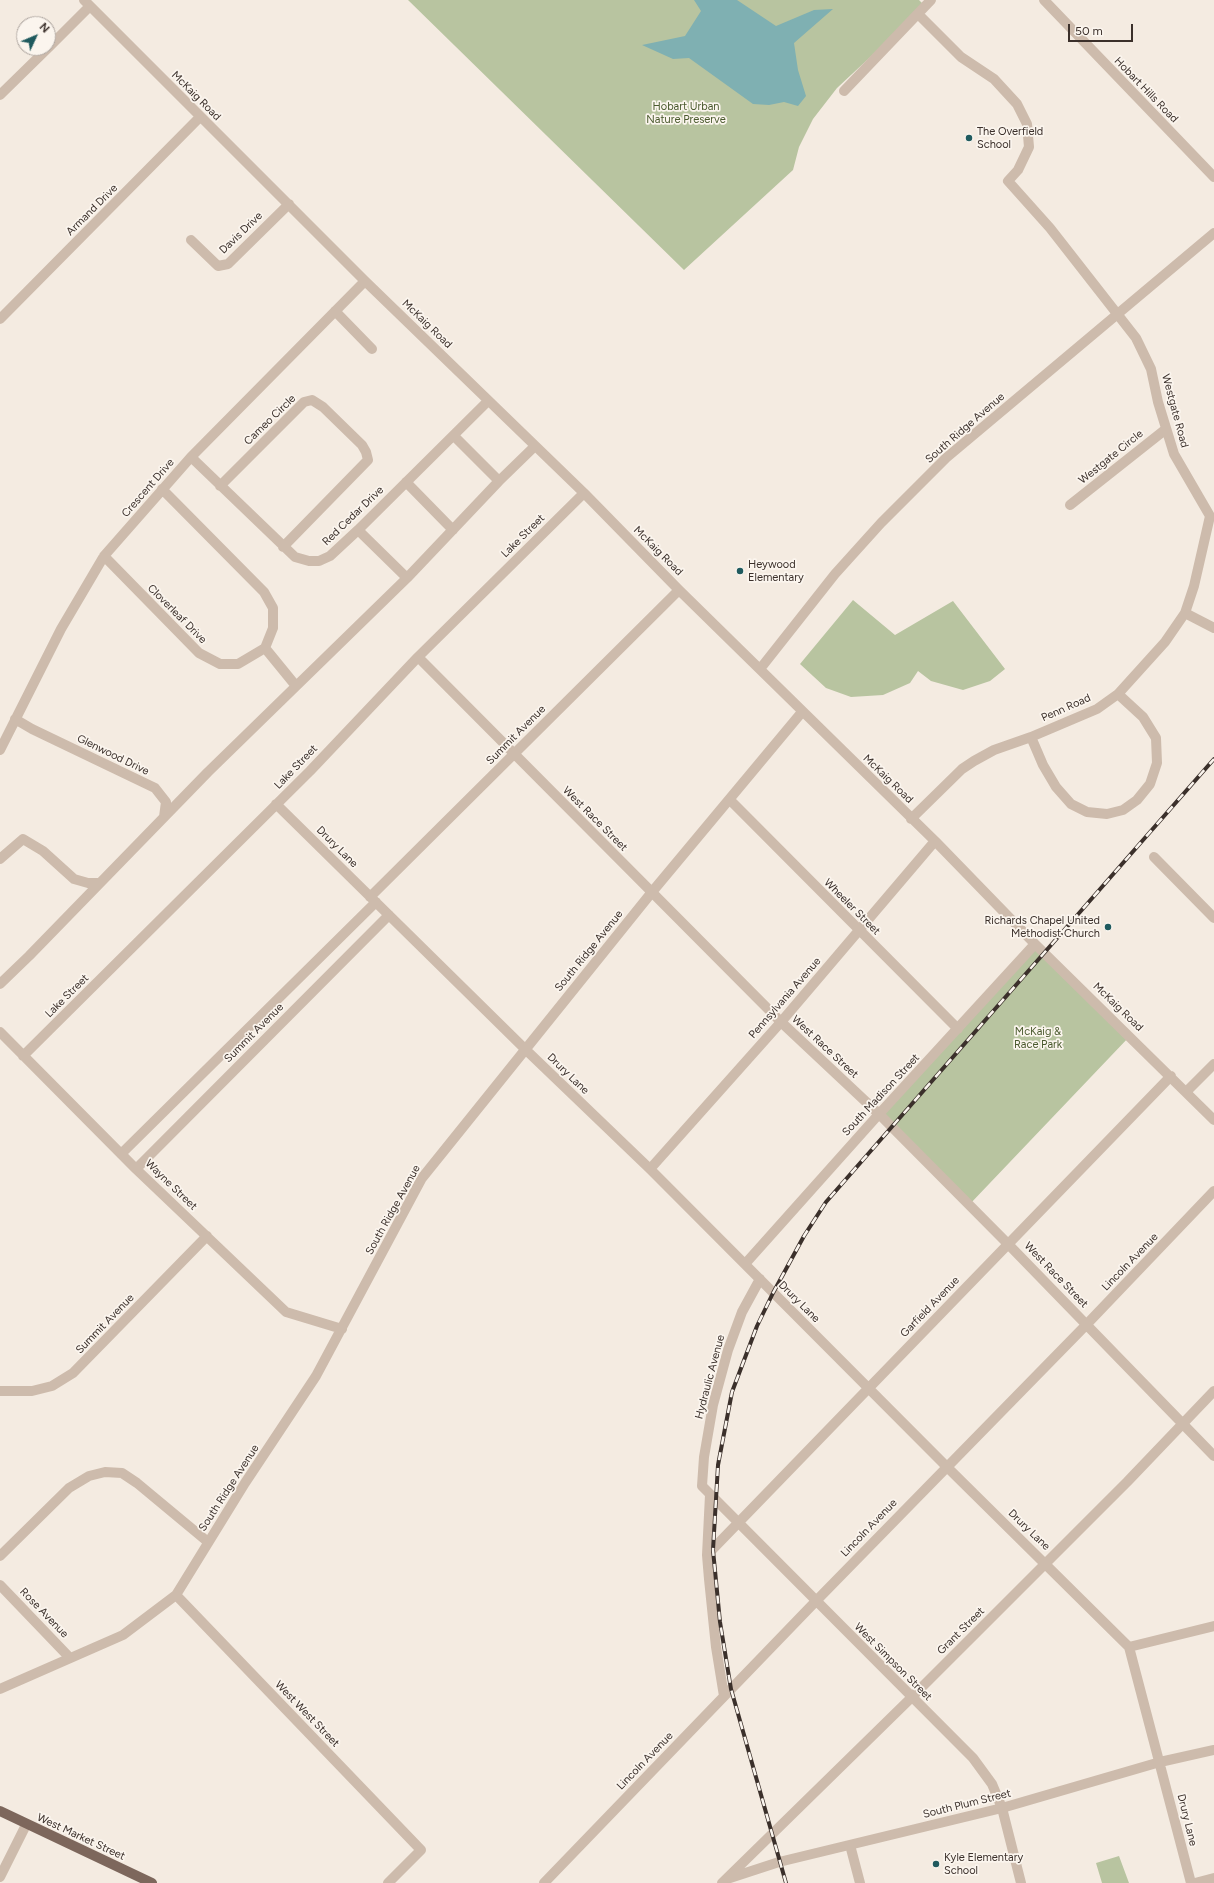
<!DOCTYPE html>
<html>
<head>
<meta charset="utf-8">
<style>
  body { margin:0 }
  #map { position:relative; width:1214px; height:1883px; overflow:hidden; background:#f4ebe1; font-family:Figtree,sans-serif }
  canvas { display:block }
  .north { position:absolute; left:16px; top:16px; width:40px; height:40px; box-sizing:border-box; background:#fbf5ee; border:1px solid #aea6a0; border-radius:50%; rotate:46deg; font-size:11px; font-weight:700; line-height:16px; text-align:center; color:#3b302b }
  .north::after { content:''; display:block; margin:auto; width:14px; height:18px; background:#1f5a5e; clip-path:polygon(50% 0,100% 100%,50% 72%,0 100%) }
  .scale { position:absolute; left:1068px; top:24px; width:65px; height:18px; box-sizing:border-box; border:2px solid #3b302b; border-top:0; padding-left:5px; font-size:12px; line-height:14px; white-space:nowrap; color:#3b302b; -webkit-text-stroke:3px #fbf5ee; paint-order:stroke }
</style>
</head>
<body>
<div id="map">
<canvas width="1214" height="1883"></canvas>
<div class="north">N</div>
<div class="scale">50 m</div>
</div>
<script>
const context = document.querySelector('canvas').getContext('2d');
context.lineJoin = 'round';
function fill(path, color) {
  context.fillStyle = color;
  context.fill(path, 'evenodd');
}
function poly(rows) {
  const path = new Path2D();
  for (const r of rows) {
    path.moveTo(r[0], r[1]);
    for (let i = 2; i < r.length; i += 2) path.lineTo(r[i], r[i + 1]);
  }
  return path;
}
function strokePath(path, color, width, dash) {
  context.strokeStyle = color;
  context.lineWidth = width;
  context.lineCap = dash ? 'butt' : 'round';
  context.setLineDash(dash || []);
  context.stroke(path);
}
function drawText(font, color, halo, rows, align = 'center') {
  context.font = font + ' Figtree,sans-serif';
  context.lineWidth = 3.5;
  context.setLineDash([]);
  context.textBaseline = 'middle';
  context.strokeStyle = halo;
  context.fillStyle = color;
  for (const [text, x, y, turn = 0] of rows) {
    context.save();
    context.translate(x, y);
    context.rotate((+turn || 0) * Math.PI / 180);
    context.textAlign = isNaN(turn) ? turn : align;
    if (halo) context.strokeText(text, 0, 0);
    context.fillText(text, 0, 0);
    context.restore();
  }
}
const green = poly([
  [408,0,919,0,925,6,837,88,813,119,799,147,793,170,684,270],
  [853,600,895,635,953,601,1005,669,990,681,963,690,931,681,918,671,910,683,883,695,851,697,826,688,800,664],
  [1035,944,1130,1036,969,1205,879,1114],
  [1119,1856,1129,1883,1102,1883,1096,1863]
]);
const water = poly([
  [694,0,737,0,776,26,814,10,833,9,794,43,798,70,806,96,798,106,784,102,769,105,753,104,689,58,673,59,642,45,685,36,701,11]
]);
const minor = poly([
  [84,0,365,281,584,493,679,590,935,841,1035,944,1214,1120],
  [1044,0,1214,177],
  [918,14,961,57,994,79,1017,104,1027,124,1029,147,1018,170,1008,181,1050,228,1136,338,1151,369,1158,402,1174,454,1210,516],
  [48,48,90,6],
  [844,91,931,0],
  [0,95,48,48],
  [191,240,218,266,228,264,289,204],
  [335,311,372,349],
  [0,319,200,117],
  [454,436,499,481],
  [191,457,295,557,309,561,319,561,330,556,358,530,488,401],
  [406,482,453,530],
  [220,486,304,402,312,400,323,407,362,445,366,452,368,460,283,547],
  [1070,505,1166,429],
  [358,530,407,578],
  [104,556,199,653,220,664,238,664,265,648,273,628,273,608,264,592,162,489],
  [1185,613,1214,628],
  [265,648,296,686],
  [418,657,781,1022,879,1114,1008,1244,1214,1456],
  [760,669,835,574,881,523,946,458,1214,233],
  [15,719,32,729,155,788,166,802,164,817],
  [1031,737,1043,765,1056,787,1071,804,1087,812,1107,814,1123,810,1137,800,1150,784,1157,763,1156,738,1143,717,1118,694],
  [0,750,61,629,104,556,191,457,365,281],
  [730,800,958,1029],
  [276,804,525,1049,650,1169,946,1466,1129,1647,1191,1883],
  [911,819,962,769,974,761,994,750,1031,737,1097,709,1118,694,1165,642,1185,613,1194,586,1210,516],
  [1154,857,1214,918],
  [0,859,23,839,43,851,74,879,88,883,100,883],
  [370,897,679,590],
  [0,984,29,956,208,772,407,578,499,481,535,446],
  [0,1032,136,1169,286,1312,342,1329],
  [23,1056,310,771,418,657,584,493],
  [1186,1092,1214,1064],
  [121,1154,376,902],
  [136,1169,389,915],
  [650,1169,781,1022,935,841],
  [745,1264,879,1114,1035,944],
  [760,1279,742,1312,728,1350,713,1405,704,1457,702,1486,973,1758,992,1784,1002,1808,1021,1883],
  [0,1391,32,1391,52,1386,73,1373,207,1236],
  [710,1495,707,1555,709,1579,716,1647,724,1696],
  [707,1555,1171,1076],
  [0,1556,69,1488,89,1476,105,1472,122,1473,137,1483,208,1542],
  [0,1585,70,1658],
  [176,1595,421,1850,388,1883],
  [1129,1647,1214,1626],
  [0,1689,123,1635,176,1595,245,1483,316,1376,422,1178,652,892,802,712],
  [850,1845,860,1883],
  [0,1877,26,1825],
  [727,1879,779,1862,1002,1808,1160,1762,1214,1750],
  [544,1883,816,1601,1087,1324,1214,1191],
  [722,1883,911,1698,1127,1482,1214,1391],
  [1195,1883,1214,1878]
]);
const major = poly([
  [0,1811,152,1883]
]);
const rail = poly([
  [786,1883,731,1689,720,1622,713,1550,718,1465,732,1392,757,1326,773,1293,804,1236,826,1202,1214,759]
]);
const markers = [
  [969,138,4,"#1f5a5e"],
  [740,571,4,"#1f5a5e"],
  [1108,927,4,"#1f5a5e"],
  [936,1864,4,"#1f5a5e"]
];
const streetNames = [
  ["Hobart Hills Road",1146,90,46],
  ["McKaig Road",196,96,45],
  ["Armand Drive",92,210,-45],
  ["Davis Drive",241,233,-44],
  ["McKaig Road",427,324,44],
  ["Westgate Road",1175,411,75],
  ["Cameo Circle",270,420,-44],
  ["South Ridge Avenue",965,428,-41],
  ["Westgate Circle",1111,457,-39],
  ["Crescent Drive",148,488,-49],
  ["Red Cedar Drive",353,516,-44],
  ["Lake Street",523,536,-45],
  ["McKaig Road",658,551,45],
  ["Cloverleaf Drive",177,614,45],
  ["Penn Road",1066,708,-24],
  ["Summit Avenue",516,735,-45],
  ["Glenwood Drive",113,755,26],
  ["Lake Street",296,767,-46],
  ["McKaig Road",888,779,44],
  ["West Race Street",595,819,45],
  ["Drury Lane",337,847,45],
  ["Wheeler Street",852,907,45],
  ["South Ridge Avenue",589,951,-51],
  ["Lake Street",67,996,-45],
  ["Pennsylvania Avenue",785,998,-49],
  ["McKaig Road",1118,1007,44],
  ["Summit Avenue",254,1033,-45],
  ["West Race Street",825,1047,43],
  ["Drury Lane",568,1074,44],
  ["South Madison Street",881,1095,-47],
  ["Wayne Street",171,1185,44],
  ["South Ridge Avenue",393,1210,-61],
  ["Lincoln Avenue",1130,1262,-46],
  ["West Race Street",1056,1275,46],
  ["Drury Lane",799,1302,45],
  ["Garfield Avenue",930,1307,-46],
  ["Summit Avenue",105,1324,-46],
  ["Hydraulic Avenue",710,1377,-75],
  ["South Ridge Avenue",229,1488,-57],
  ["Lincoln Avenue",869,1528,-46],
  ["Drury Lane",1029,1530,44],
  ["Rose Avenue",44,1613,46],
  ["Grant Street",961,1631,-45],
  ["West Simpson Street",893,1662,45],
  ["West West Street",307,1714,46],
  ["Lincoln Avenue",645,1761,-46],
  ["South Plum Street",967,1804,-14],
  ["Drury Lane",1187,1820,76],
  ["West Market Street",81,1837,25]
];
const parkNames = [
  ["Hobart Urban",686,107],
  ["Nature Preserve",686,120],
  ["McKaig &",1038,1032],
  ["Race Park",1038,1045]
];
const poiNames = [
  ["The Overfield",977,132],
  ["School",977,145],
  ["Heywood",748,565],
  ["Elementary",748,578],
  ["Richards Chapel United",1100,921,"right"],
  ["Methodist Church",1100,934,"right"],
  ["Kyle Elementary",944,1858],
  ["School",944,1871]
];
fill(green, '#b8c4a0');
fill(water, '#7fb0b2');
strokePath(minor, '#cdbbac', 10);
strokePath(major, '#7d675c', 10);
strokePath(rail, '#3b302b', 4);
strokePath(rail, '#fbf5ee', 2.5, [8]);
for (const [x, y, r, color] of markers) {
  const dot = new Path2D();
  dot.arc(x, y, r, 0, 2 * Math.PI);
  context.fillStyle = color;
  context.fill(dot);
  strokePath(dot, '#fbf5ee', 1.5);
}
drawText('11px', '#3b302b', '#fbf5ee', streetNames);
drawText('11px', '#4a5a2e', '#fbf5ee', parkNames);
drawText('11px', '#3b302b', '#fbf5ee', poiNames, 'left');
</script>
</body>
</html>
